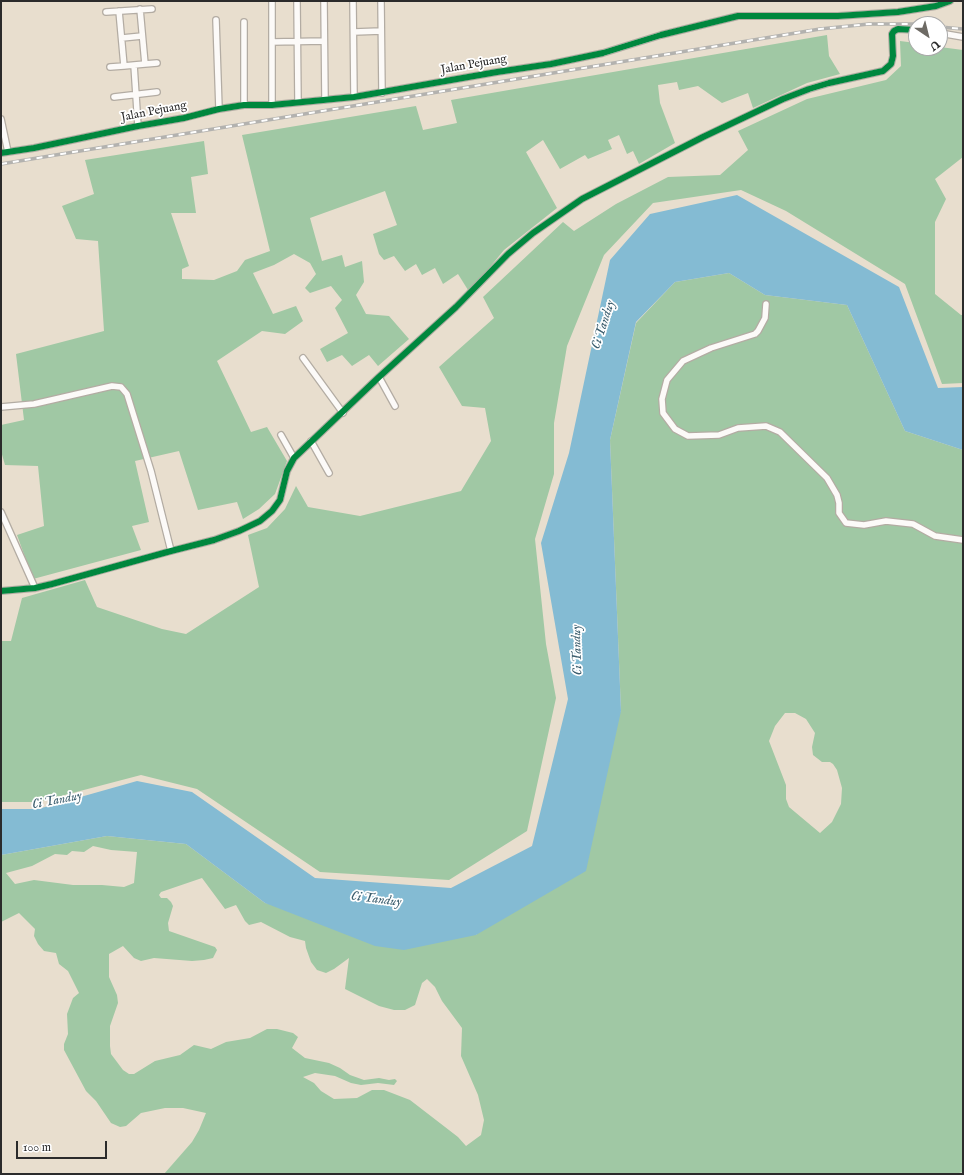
<!DOCTYPE html>
<html>
<head>
<meta charset="utf-8">
<style>
  body { margin:0 }
  #map { position:relative; width:964px; height:1175px; overflow:hidden; background:#e8dece; font-family:"IM FELL English",serif }
  canvas { display:block }
  .frame { position:absolute; inset:0; border:2px solid #2b2b2b; pointer-events:none }
  .north { position:absolute; left:908px; top:16px; width:40px; height:40px; box-sizing:border-box; background:#fff; border:1px solid #aaa; border-radius:50%; rotate:145deg; font-size:11px; font-weight:700; line-height:16px; text-align:center; color:#2b2b2b }
  .north::after { content:''; display:block; margin:auto; width:14px; height:18px; background:#6d6a64; clip-path:polygon(50% 0,100% 100%,50% 72%,0 100%) }
  .scale { position:absolute; left:16px; top:1141px; width:91px; height:18px; box-sizing:border-box; border:2px solid #2b2b2b; border-top:0; padding-left:5px; font-size:12px; line-height:14px; white-space:nowrap; color:#2b2b2b; -webkit-text-stroke:3px #fff; paint-order:stroke }
</style>
</head>
<body>
<div id="map">
<canvas width="964" height="1175"></canvas>
<div class="frame"></div>
<div class="north">U</div>
<div class="scale">100 m</div>
</div>
<script>
const context = document.querySelector('canvas').getContext('2d');
context.lineJoin = 'round';
function fill(path, color) {
  context.fillStyle = color;
  context.fill(path, 'evenodd');
}
function poly(rows) {
  const path = new Path2D();
  for (const r of rows) {
    path.moveTo(r[0], r[1]);
    for (let i = 2; i < r.length; i += 2) path.lineTo(r[i], r[i + 1]);
  }
  return path;
}
function strokePath(path, color, width, dash) {
  context.strokeStyle = color;
  context.lineWidth = width;
  context.lineCap = dash ? 'butt' : 'round';
  context.setLineDash(dash || []);
  context.stroke(path);
}
function drawText(font, color, halo, rows, align = 'center') {
  context.font = font + ' "IM FELL English",serif';
  context.lineWidth = 3.5;
  context.setLineDash([]);
  context.textBaseline = 'middle';
  context.strokeStyle = halo;
  context.fillStyle = color;
  for (const [text, x, y, turn = 0] of rows) {
    context.save();
    context.translate(x, y);
    context.rotate((+turn || 0) * Math.PI / 180);
    context.textAlign = isNaN(turn) ? turn : align;
    if (halo) context.strokeText(text, 0, 0);
    context.fillText(text, 0, 0);
    context.restore();
  }
}
const forest = poly([
  [827,35,829,56,840,74,807,83,753,108,748,93,722,103,698,86,679,90,677,82,658,85,660,103,675,143,639,164,633,151,627,154,619,135,608,140,612,149,588,159,585,155,560,169,543,140,526,152,557,208,504,250,486,272,468,290,458,274,443,284,435,268,422,275,416,264,405,271,394,256,384,260,379,254,373,234,397,225,385,191,310,218,322,261,342,255,345,267,362,261,364,282,356,295,366,314,389,316,409,339,378,366,369,355,352,366,342,355,327,362,320,349,348,333,335,308,342,300,331,286,310,293,305,288,316,274,310,263,294,254,274,265,253,273,273,314,296,306,303,321,285,334,262,331,217,361,251,432,267,427,287,461,275,494,259,509,243,519,237,502,198,510,179,451,135,461,149,522,132,526,141,550,33,579,17,535,44,526,38,466,5,465,1,451,1,425,24,420,16,354,104,331,98,241,76,239,62,206,94,194,85,160,204,141,208,174,191,177,196,213,171,213,189,266,182,269,182,279,214,280,237,271,245,260,270,251,242,135,416,106,423,130,457,123,451,100],
  [900,41,916,43,916,48,940,48,940,47,963,50,963,157,935,179,946,199,935,222,935,294,961,315,963,315,963,383,942,384,905,284,786,211,741,190,653,203,604,255,567,346,554,423,554,474,535,539,546,644,556,698,527,831,449,880,320,872,197,789,141,775,38,802,1,802,1,641,11,641,22,598,85,580,97,607,162,629,186,634,259,587,248,535,267,528,285,509,296,486,308,507,360,516,461,491,491,441,485,408,462,406,439,367,494,318,483,297,563,222,574,231,616,204,668,177,720,175,748,150,738,131,807,99,886,80,901,66],
  [729,273,765,295,847,305,905,431,963,450,963,1172,955,1174,164,1174,192,1142,199,1130,206,1113,183,1108,165,1108,141,1113,126,1126,120,1127,111,1123,96,1101,86,1091,64,1050,64,1044,68,1034,67,1014,73,998,79,993,68,971,59,964,56,953,44,951,38,944,34,936,35,929,19,913,1,922,1,855,107,836,186,844,265,903,476,935,621,711,610,440,636,323,675,282],
  [785,713,795,713,806,719,815,733,812,747,813,755,822,762,830,762,833,764,837,770,842,788,841,804,832,822,820,833,789,807,786,799,786,785,769,741,775,726],
  [93,846,111,850,137,852,134,883,124,887,102,885,73,885,34,880,15,884,6,873,32,866,55,854,67,855,72,851,84,852],
  [202,878,225,909,236,905,245,921,249,925,261,922,290,937,305,941,306,948,311,962,317,970,326,973,334,969,349,958,345,989,379,1006,394,1010,405,1010,415,1005,422,983,427,979,435,987,442,1001,462,1028,461,1056,478,1095,484,1120,481,1135,466,1146,458,1137,410,1100,384,1090,372,1090,357,1098,334,1099,321,1091,314,1083,303,1077,315,1073,335,1076,351,1083,361,1085,378,1083,394,1085,397,1081,395,1079,389,1080,379,1078,364,1080,350,1075,340,1068,329,1063,305,1058,292,1048,298,1037,293,1033,277,1029,267,1029,250,1038,226,1042,211,1049,194,1045,180,1055,155,1061,134,1074,129,1074,123,1070,111,1054,110,1046,110,1026,118,1003,117,995,109,977,109,954,123,946,134,958,141,961,154,958,192,961,204,960,213,958,217,950,215,947,169,931,168,923,173,906,171,902,167,898,161,898,159,895,161,892]
]);
const water = poly([
  [737,195,899,287,938,388,963,387,963,450,905,431,847,305,765,295,729,273,675,282,636,322,610,440,621,711,586,871,476,935,404,950,375,946,265,903,186,844,107,836,1,855,1,809,38,809,137,781,192,792,315,878,451,888,532,846,568,699,541,543,569,453,610,260,650,214]
]);
const minor = poly([
  [272,1,272,105],
  [297,1,298,102],
  [324,1,325,100],
  [353,1,354,97],
  [381,1,382,93],
  [119,11,124,66,134,65,138,126],
  [106,12,152,9],
  [216,20,219,109],
  [244,22,244,105],
  [354,32,381,31],
  [940,33,963,37],
  [122,38,142,36],
  [272,42,324,41],
  [145,64,157,63],
  [134,65,145,64,140,9],
  [110,67,124,66],
  [114,97,157,92],
  [1,119,8,152],
  [1,153,34,148,138,126,184,118,219,109,244,105,272,105,354,97,497,72,551,64,603,53,661,35,738,16,838,16,898,12,936,6,950,1],
  [766,304,765,318,758,331,755,334,711,348,683,361,667,380,662,399,663,413,675,429,688,436,719,435,738,428,766,426,780,432,827,478,837,495,839,503,839,513,846,523,864,525,886,521,913,524,935,536,963,540],
  [303,358,343,413],
  [379,377,395,406],
  [1,407,34,404,112,386,121,387,127,394,151,471,171,551],
  [281,435,294,458],
  [311,441,329,473],
  [1,512,35,588],
  [1,591,35,588,52,584,171,551,214,540,239,531,260,521,272,511,280,500,287,471,294,458,379,377,456,307,508,254,533,233,582,199,703,137,783,99,809,89,829,83,883,71,891,64,893,56,892,34,894,31,898,29,916,30]
]);
const rail = poly([
  [940,27,963,29],
  [1,164,820,29,869,24,916,24]
]);
const cycleway = poly([
  [1,153,34,148,138,126,184,118,219,109,244,105,272,105,354,97,497,72,551,64,603,53,661,35,738,16,838,16,898,12,936,6,950,1],
  [1,591,35,588,52,584,171,551,214,540,239,531,260,521,272,511,280,500,287,471,294,458,379,377,456,307,508,254,533,233,582,199,703,137,783,99,809,89,829,83,883,71,891,64,893,56,892,34,894,31,898,29,916,30]
]);
const streetNames = [
  ["Jalan Pejuang",474,65,-10],
  ["Jalan Pejuang",154,112,-11]
];
const waterNames = [
  ["Ci Tanduy",604,325,-72],
  ["Ci Tanduy",578,650,-92],
  ["Ci Tanduy",57,801,-11],
  ["Ci Tanduy",376,900,7]
];
fill(forest, '#a0c8a4');
fill(water, '#84bbd3');
strokePath(minor, '#b3aca3', 8);
strokePath(minor, '#fcfaf8', 5.5);
strokePath(rail, '#b3b2af', 3.5);
strokePath(rail, '#fff', 2, [6]);
strokePath(cycleway, '#00873e', 6);
drawText('12px', '#2b2b2b', '#fff', streetNames);
drawText('italic 13px', '#3d5f6f', '#fff', waterNames);
</script>
</body>
</html>
